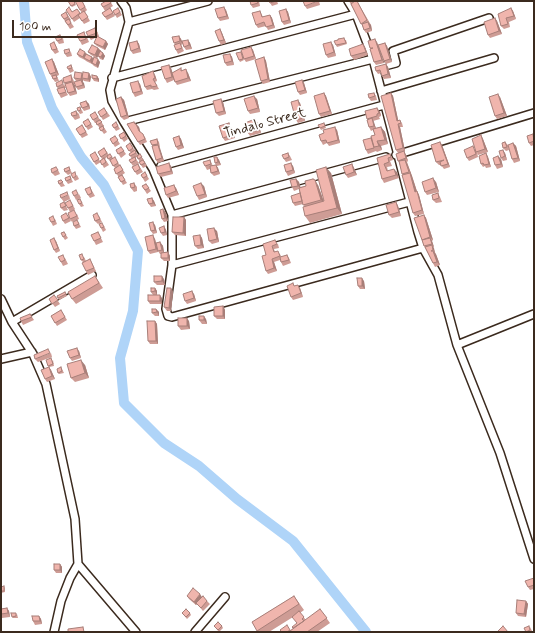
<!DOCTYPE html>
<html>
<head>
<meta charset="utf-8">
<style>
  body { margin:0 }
  #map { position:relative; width:535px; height:633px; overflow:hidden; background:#fff; font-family:Mynerve,sans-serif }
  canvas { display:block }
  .frame { position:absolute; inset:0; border:2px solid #3b2a1e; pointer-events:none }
  .scale { position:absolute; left:12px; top:20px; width:85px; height:18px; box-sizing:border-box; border:2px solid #3b2a1e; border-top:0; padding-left:5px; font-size:12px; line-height:14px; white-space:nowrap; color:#3b2a1e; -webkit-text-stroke:3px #fff; paint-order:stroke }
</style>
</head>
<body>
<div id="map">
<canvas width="535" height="633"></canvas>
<div class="frame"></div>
<div class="scale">100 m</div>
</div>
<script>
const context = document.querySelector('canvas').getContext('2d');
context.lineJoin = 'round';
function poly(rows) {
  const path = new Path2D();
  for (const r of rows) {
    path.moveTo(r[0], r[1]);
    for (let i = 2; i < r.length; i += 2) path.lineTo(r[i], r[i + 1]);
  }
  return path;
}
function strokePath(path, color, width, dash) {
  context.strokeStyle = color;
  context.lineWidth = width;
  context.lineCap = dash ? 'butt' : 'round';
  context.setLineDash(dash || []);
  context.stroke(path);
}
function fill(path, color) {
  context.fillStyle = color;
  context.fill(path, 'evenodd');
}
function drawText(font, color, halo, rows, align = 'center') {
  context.font = font + ' Mynerve,sans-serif';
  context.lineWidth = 3.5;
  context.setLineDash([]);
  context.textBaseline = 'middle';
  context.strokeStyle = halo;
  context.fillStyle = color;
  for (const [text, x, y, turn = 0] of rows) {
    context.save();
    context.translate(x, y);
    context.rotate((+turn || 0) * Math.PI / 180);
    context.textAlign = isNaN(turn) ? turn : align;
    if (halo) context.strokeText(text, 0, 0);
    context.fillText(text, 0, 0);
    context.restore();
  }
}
const river = poly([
  [24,1,27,42,52,108,81,157,104,185,138,251,133,311,120,358,124,403,164,443,199,466,237,499,293,541,366,632]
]);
const minor = poly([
  [121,1,126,8,129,22,110,90,112,101,124,122,153,169,172,215,172,265,166,309,168,316,172,317,423,248],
  [348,1,356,14,373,59,418,232,423,248,438,275,457,345,500,453,534,559],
  [129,22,208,1],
  [377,68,396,63,393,51,489,18],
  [112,78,356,14],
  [381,91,494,58],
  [124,122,373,59],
  [396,155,534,113],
  [161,166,384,105],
  [172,215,386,157],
  [172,265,409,202],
  [1,299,12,322,33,354,46,384,75,519,78,564,136,632],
  [12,322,92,275],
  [457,345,534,314],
  [1,359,32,352],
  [54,632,61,601,70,578,78,564],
  [195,632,225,597]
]);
const wall = poly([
  [68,1,74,1,76,5,72,7],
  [82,1,87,10,85,12,90,21,84,24,80,18,74,22,72,19,72,12,77,9,80,13,82,13,80,10],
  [110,1,113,6,105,11,101,4],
  [259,1,260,6,253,8,251,5],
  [269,1,277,1,278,4,272,6],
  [319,1,320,5,307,9,305,6],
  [349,1,357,1,371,25,372,31,366,33,364,30,362,25],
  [110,8,115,16,107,20,102,13],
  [118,8,122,15,117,18,113,11],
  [511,8,513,11,516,19,509,22,510,27,504,29,501,26],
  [286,9,288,12,291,23,284,25,282,22],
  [226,10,229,19,220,21,218,18],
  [260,11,263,17,270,15,272,18,275,28,268,30,266,26,258,28,256,25],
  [66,12,71,20,70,21,74,27,70,29,61,15],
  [495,18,497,21,502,34,490,38,488,35],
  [95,28,97,31,99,36,98,37,106,41,108,44,105,50,97,46,94,43,97,37,91,40,88,36],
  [220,29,222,33,226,43,221,45,219,41],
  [86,35,89,42,82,45,80,41],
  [179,36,181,39,183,44,181,45,184,51,178,54,176,50,175,44,174,43],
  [63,38,64,43,59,44,57,41],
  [188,40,190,43,192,49,186,50,184,47],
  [338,40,346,40,347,44,337,47,336,45],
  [137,41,139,44,141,52,133,54,131,51],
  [54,42,59,52,55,54,52,50],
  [377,42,378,45,385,43,387,46,392,62,386,64,384,61,379,48,384,63,376,65,374,62,370,48],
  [363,44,365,47,368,55,354,60,351,56],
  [333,45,336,56,328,58,326,55],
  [251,47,253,50,256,59,246,62,244,59],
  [98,48,103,53,105,56,103,60,100,59,98,56,97,58,91,55,88,52],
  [71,52,72,56,67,57,65,54],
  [242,53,244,60,240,62,239,60],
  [77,54,87,54,92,57,93,59,100,62,98,68,94,66,92,64,86,61,85,60,79,57],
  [230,54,232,57,234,65,227,66,225,63],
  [264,57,266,61,270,82,263,84,261,81],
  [52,59,54,62,59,75,57,76,59,81,55,82,50,74],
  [386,64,388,67,391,78,384,79,382,76,381,73,378,74,376,71],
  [71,65,74,71,70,73,68,69],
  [169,65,171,68,172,73,181,68,182,71,188,73,191,81,177,85,174,80,167,83,165,79],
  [89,73,91,77,90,82,84,81,83,80,83,82,85,88,78,90,76,87,77,81,76,81,74,78],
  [71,75,73,79,75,84,74,84,77,94,70,96,68,93,66,85,64,83],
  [155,75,157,81,155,82,159,89,154,90,152,89,147,90,145,87],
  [97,76,99,79,99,82,94,81,92,78],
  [302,80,304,83,307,93,300,95,298,92],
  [64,84,66,88,64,88,68,95,61,98,59,94,59,89,57,87],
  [140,84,143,94,135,97,133,93],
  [324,93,326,96,332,114,321,117,319,114],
  [374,93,376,96,377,100,371,101,369,98],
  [391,93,393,96,398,120,402,123,403,127,400,127,405,151,404,152,406,155,408,161,407,162,412,176,417,191,419,195,424,214,415,216,413,213,399,162,398,161,398,153,396,150],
  [121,97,124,100,129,118,124,120,121,117],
  [500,97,507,116,497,119,495,116],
  [221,99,223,102,226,114,219,116,216,113],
  [257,99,260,112,250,114,248,111],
  [86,101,89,104,90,109,84,111,82,108],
  [300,103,305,121,298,123,296,120],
  [104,108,110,116,103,120,98,112],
  [377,108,380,112,381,116,379,117,380,119,373,121,376,128,381,127,385,132,388,144,381,146,382,150,377,152,376,151,368,154,366,150,371,138,375,135,373,130,371,131,369,127,367,119],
  [82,110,83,113,80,114,78,111],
  [76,111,79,114,80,118,75,120,72,116],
  [95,112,104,126,103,126,107,132,104,134,96,123,95,123,90,115],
  [88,119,93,127,88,130,83,122],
  [116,122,120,129,116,131,112,125],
  [134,122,139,127,140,132,145,137,147,142,140,145,127,124],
  [229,123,231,127,235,138,225,141,223,138],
  [258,123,261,133,250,136,248,133],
  [82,125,88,135,82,138,76,129],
  [325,125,326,128,321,130,320,128],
  [337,130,340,143,329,146,327,143,323,145,321,141],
  [124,132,128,139,124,142,119,135],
  [481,135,483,139,488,152,478,155,477,152,478,157,469,161,467,158,475,149],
  [534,135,534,145,531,146,529,143],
  [115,136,120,144,115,147,110,139],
  [179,136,181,139,184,148,178,150,176,147],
  [157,139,159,142,160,147,159,147,164,161,158,163,156,160,152,145],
  [440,142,442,145,450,167,444,169,441,165,439,165,436,162],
  [505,142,508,145,509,150,506,151,503,148],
  [130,143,138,155,140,154,147,166,143,168,139,162,140,162,137,157,135,158,139,163,133,166,129,160,132,159,129,154,131,153,126,146],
  [513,143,516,146,520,161,514,163,512,159],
  [121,147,126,154,121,158,116,150],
  [104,148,109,155,110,154,113,158,117,161,125,173,122,175,127,183,123,185,114,169,115,168,107,157,105,159,109,165,104,168,101,162,96,165,94,162,95,152,100,161,102,159,98,152],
  [288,153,290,156,292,160,286,162,284,159],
  [486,153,488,157,491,167,486,168,485,166,483,167,481,164],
  [505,153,507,160,503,161,501,158],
  [390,154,392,157,393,160,390,161,392,166,387,167,388,171,397,172,399,178,384,183,382,179,377,158],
  [498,156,501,159,503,167,497,169,495,165],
  [217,157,219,160,221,165,217,166,215,163],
  [210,160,213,166,216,165,218,168,220,174,214,176,211,173,210,169,207,170,205,166],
  [138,164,143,172,137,175,132,167],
  [352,164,354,168,357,175,348,178,346,175],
  [171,166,173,174,161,177,158,174],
  [293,166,295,173,288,176,286,172],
  [69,167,72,173,68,175,65,172],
  [58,170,60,174,55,176,52,173],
  [145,172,149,179,145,182,141,175],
  [331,173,342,214,310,223,305,216,305,207,303,204,295,206,293,203,300,194,299,189,294,191,292,187,296,179,299,182,300,187,318,185,324,202,324,201],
  [77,175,79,179,75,181,73,178],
  [70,176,73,182,68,184,66,181],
  [61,180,65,186,61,187,59,184],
  [436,182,439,192,427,195,425,192],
  [134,183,137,187,137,191,134,192,131,188],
  [146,184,151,191,147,194,142,186],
  [204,186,207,197,199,200,197,196],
  [90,187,95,196,90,198,88,195],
  [176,188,179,195,168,198,166,195],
  [438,193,440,197,442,202,436,203,433,200],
  [79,194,81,198,76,200,74,196],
  [69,195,70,199,64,202,61,198],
  [152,198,154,201,156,206,151,207,149,204],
  [80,199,84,206,81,207,79,204],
  [70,200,75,209,70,212,68,208],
  [64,202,68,210,64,211,61,208],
  [396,202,398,206,401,216,392,218,389,215],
  [163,209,166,213,168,221,164,222,162,219],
  [66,213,71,221,65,224,63,221],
  [77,214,79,219,72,222,70,219],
  [424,215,426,218,433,240,432,241,434,247,433,247,440,265,435,267,424,246,422,240],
  [99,216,102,222,98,224,95,221],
  [184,217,186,220,186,236,175,235,172,232],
  [55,219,57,224,53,226,51,222],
  [77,220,81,227,76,229,74,226],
  [155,225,157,233,153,234,151,231],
  [104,226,106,230,103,232,101,228],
  [164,226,166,230,167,235,163,236,161,233],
  [217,231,219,242,212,244,209,241],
  [64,232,68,238,65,240,63,237],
  [98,232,103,242,96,245,94,241],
  [200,235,202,238,204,248,198,249,195,246],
  [155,239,156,243,160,242,163,246,164,252,168,252,170,256,170,261,164,261,161,258,161,254,160,254,158,251,158,252,150,254,148,251],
  [56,241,60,251,56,253,54,250],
  [263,244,278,244,279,248,274,249,275,252,280,254,281,257,287,255,289,258,291,263,283,266,280,260,274,262,277,271,268,274,266,271,266,255],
  [84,257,86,261,90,259,96,271,88,275,86,271,83,262,81,260],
  [65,258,68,264,63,266,61,262],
  [95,276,103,288,76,304,72,299],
  [164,279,165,285,157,285,154,282],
  [364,281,365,289,360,289,358,286],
  [295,286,300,288,303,297,293,300,291,297],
  [155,288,157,291,157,295,153,295,151,292],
  [173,291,171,311,167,311,164,307],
  [65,292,67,296,59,300,57,296],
  [194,294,196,301,187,304,185,301],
  [54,295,60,304,55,307,49,299],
  [162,298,162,304,150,304,148,301],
  [223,306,225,310,225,319,217,319,214,316],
  [156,309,159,312,159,316,155,316,152,313],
  [61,310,67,320,57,326,51,316],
  [30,314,34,320,23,325,21,321],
  [206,319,207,324,202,324,199,320],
  [155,321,157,324,158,344,150,344,148,341],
  [189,321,190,329,181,330,178,326],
  [79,351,81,358,72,361,70,358],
  [51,353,52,357,38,362,35,359],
  [53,360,54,366,49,367,51,370,55,379,47,382,45,379,49,367,48,366],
  [85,365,89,378,75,382,71,378],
  [61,367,64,373,59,374,58,373],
  [60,564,62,567,62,573,56,573,54,570],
  [534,578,534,589,530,590,528,587],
  [4,586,5,588,5,592,1,593,1,587],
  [187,596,202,597,207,601,210,604,203,611,197,604,196,605,189,599],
  [294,596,304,610,300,613,306,620,320,609,330,623,317,632,282,632,291,630,293,628,297,623,293,617,269,632,258,632,252,622],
  [526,601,528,604,526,617,518,616,516,613],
  [7,608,9,611,10,617,2,618,1,617,1,609],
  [182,613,190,613,191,615,187,619],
  [17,614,18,618,13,618,12,617],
  [39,616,41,619,42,624,35,625,33,621],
  [214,626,222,626,223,628,219,632],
  [530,627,532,631,530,632,526,632]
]);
const shadedWall = poly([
  [224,7,226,10,229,19,227,16],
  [511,8,513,11,516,19,514,16],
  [286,9,288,12,291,23,289,20],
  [270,15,272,18,275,28,273,25],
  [495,18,497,21,502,34,499,31],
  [368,22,371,25,372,31,370,28],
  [220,29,222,33,226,43,224,40],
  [179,36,181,39,183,44,180,41],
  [375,39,377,42,384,63,382,60],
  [188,40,190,43,192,49,189,45],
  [106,41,108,44,105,50,103,47],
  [137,41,139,44,141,52,139,48],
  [331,42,333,45,336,56,334,52],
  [385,43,387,46,392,62,390,59],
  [363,44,365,47,368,55,366,52],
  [251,47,253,50,256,59,254,56],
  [98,48,101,51,97,58,95,55],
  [85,52,87,55,84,58,85,60,83,57],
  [103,53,105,56,103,60,101,57],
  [230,54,232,57,234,65,232,61],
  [92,57,94,60,92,63,92,64,90,61],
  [264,57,266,61,270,82,268,79],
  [52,59,54,62,59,75,56,72],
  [98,59,100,62,98,68,96,65],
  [386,64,388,67,391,78,388,74],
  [169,65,171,68,175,80,172,77],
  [186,69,188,73,191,81,188,78],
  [153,71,155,75,157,81,155,78],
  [82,73,84,76,82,78,83,80,83,82,81,79],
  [89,73,91,77,90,82,88,79],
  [97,76,99,79,99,82,97,79],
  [81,80,84,83,85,88,83,85],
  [302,80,304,83,307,93,305,90],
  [138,81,140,84,143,94,141,91],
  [72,82,75,85,77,94,75,91],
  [324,93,326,96,332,114,330,111],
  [391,93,393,96,399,124,397,121],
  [498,94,500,97,507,116,504,113],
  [254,96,257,99,260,112,258,108],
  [121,97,124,100,129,118,127,115],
  [221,99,223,102,226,114,224,111],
  [298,100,300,103,305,121,303,118],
  [86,101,89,104,90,109,88,106],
  [377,108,380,112,381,116,379,113],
  [372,118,374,122,376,129,374,126],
  [255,119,258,123,261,133,259,130],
  [229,123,231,127,235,138,232,135],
  [136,124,139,127,141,134,139,131],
  [398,124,400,127,405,151,403,148],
  [335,127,337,130,340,143,338,140],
  [381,127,385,132,388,144,385,140],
  [481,135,483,139,488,152,485,149],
  [179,136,181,139,184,148,181,145],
  [377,141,381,146,382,150,379,146],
  [440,142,442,145,450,167,448,164],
  [513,143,516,146,520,161,518,158],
  [158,145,160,148,164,161,162,158],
  [503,150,505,153,507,160,505,156],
  [404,151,406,155,408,161,406,158],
  [486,153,488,157,491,167,489,164],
  [498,156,501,159,503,167,501,164],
  [217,157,219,160,221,165,218,162],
  [405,160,407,163,412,176,418,195,415,192,410,173],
  [169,163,171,166,173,174,171,171],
  [291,163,293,166,295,173,293,170],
  [352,164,354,168,357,175,354,172],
  [216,165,218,168,220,174,218,171],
  [326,167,331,173,342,214,337,208],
  [394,169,397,172,399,178,396,175],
  [433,178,436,182,439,192,436,188],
  [296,179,299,182,301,189,298,186],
  [315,180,318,185,325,205,321,200],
  [201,183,204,186,207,197,205,194],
  [174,185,176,188,179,195,176,191],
  [417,191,419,195,424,214,422,210],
  [152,198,154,201,156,206,153,203],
  [396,202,398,206,401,216,399,212],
  [163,209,166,213,168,221,165,218],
  [424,215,426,218,433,240,430,237],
  [184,217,186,220,186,236,183,233],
  [153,222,155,225,157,233,155,230],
  [164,226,166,230,167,235,165,232],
  [214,228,217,231,219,242,217,239],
  [153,235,155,239,158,252,156,249],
  [200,235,202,238,204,248,201,245],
  [54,238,56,241,60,251,58,248],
  [430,238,432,241,434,247,432,244],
  [160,242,163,246,164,253,162,250],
  [432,245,434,248,435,253,433,250],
  [433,251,436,254,440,265,437,262],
  [168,252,170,256,170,261,168,258],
  [272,259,274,262,277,271,274,268],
  [162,276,164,279,165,285,162,281],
  [362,278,364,281,365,289,362,286],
  [298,285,300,288,303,297,301,293],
  [155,288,157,291,157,295,155,291],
  [171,288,173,291,171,311,169,308],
  [192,291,194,294,196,301,194,298],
  [160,295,162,298,162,304,160,301],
  [223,306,225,310,225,319,223,316],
  [156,309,159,312,159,316,157,312],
  [204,316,206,319,207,324,204,320],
  [187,318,189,321,190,329,187,326],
  [155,321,157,324,158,344,156,341],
  [77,348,79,351,81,358,79,355],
  [81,360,85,365,89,378,85,373],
  [49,367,51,370,55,379,52,376],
  [60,564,62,567,62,573,60,570],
  [200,594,202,597,196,605,194,602],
  [526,601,528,604,526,617,524,614],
  [7,608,9,611,10,617,8,613],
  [39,616,41,619,42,624,40,621]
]);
const building = poly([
  [68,1,74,1,75,4,71,6,68,1],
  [75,1,82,1,85,7,80,10,75,1],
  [106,1,110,1,111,3,103,7,101,4,106,1],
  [250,1,257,1,258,3,251,5,250,1],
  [269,1,276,1,270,3,269,1],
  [303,1,318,1,305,6,303,1],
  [355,1,357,1,367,20,361,24,351,4,355,1],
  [69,7,72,12,77,9,80,13,72,19,66,10,69,7],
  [224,7,227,16,218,18,215,9,224,7],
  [110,8,113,13,105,17,102,13,110,8],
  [118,8,120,12,115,15,113,11,118,8],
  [511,8,514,16,506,18,508,24,501,26,498,14,511,8],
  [286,9,289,20,282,22,279,11,286,9],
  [84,11,88,17,82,21,78,15,84,11],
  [260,11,262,17,270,15,273,25,266,27,264,22,256,25,252,13,260,11],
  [66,12,68,17,64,19,61,15,66,12],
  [495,18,499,31,488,35,484,22,495,18],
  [69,19,71,23,68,25,65,21,69,19],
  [368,22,370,28,364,30,362,24,368,22],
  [95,28,97,33,88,36,86,32,95,28],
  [220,29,224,40,219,41,215,31,220,29],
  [84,32,86,39,80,41,77,35,84,32],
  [60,35,62,39,57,41,55,37,60,35],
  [97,36,106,41,103,47,94,43,97,36],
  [179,36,180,41,174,43,172,37,179,36],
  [344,38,346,43,336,45,334,41,338,40,338,39,344,38],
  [375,39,382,60,374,62,370,49,373,48,370,48,368,41,375,39],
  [188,40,189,45,184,47,182,41,188,40],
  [137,41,139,48,131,51,129,43,137,41],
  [54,42,57,49,52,50,50,44,54,42],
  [331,42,334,52,326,55,323,44,331,42],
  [180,43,182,48,176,50,174,45,180,43],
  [385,43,390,59,384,61,378,45,385,43],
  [363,44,366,52,351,56,349,49,363,44],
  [92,45,98,48,95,55,88,52,92,45],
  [251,47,254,56,244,59,241,50,251,47],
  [69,49,70,52,65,54,64,50,69,49],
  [80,49,85,52,83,57,77,54,80,49],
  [100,51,103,53,101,57,98,56,100,51],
  [241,52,243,59,239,60,236,53,241,52],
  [86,54,92,57,90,61,84,58,86,54],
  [230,54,232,61,225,63,223,55,230,54],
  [94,57,98,59,96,65,92,63,94,57],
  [264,57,268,79,261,81,255,60,264,57],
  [52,59,56,72,50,74,45,62,52,59],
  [386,64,388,74,382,76,380,70,376,71,375,67,386,64],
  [71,65,72,68,68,69,67,67,71,65],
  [169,65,172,77,165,79,161,67,169,65],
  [181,68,181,71,186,69,188,78,175,82,172,73,181,68],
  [153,71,155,78,153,79,157,86,151,87,151,85,145,87,142,76,153,71],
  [75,72,82,73,81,79,74,78,75,72],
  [83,72,89,73,88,79,82,78,83,72],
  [56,75,57,78,53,79,52,76,56,75],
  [71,75,72,81,64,83,63,78,71,75],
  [92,75,97,76,97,79,92,78,92,75],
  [62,80,63,84,57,87,56,83,62,80],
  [81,80,83,85,76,87,74,82,81,80],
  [302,80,305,90,298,92,295,82,302,80],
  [138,81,141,91,133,93,130,83,138,81],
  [72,82,75,91,68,93,65,84,72,82],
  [64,87,66,92,59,94,57,89,64,87],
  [324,93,330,111,319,114,314,96,324,93],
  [374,93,375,96,369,98,368,94,374,93],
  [391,93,397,121,400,120,401,123,398,124,403,148,396,150,381,96,391,93],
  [498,94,504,113,495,116,489,97,498,94],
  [254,96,258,108,248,111,244,99,254,96],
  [121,97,127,115,121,117,116,99,121,97],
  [221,99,224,111,216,113,213,101,221,99],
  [298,100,303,118,296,120,291,102,298,100],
  [86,101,88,106,82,108,80,103,86,101],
  [80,107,81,110,78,111,77,108,80,107],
  [104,108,107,113,101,117,98,112,104,108],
  [377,108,379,113,377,114,377,116,367,119,365,111,377,108],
  [76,111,77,115,72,116,71,113,76,111],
  [95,112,98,117,93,120,90,115,95,112],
  [372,118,374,126,369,127,367,120,372,118],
  [88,119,91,124,86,127,83,122,88,119],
  [255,119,259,130,248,133,245,123,255,119],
  [100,120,102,122,97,125,96,122,100,120],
  [116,122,118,126,114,128,112,125,116,122],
  [134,122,135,124,136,124,139,131,143,134,145,139,138,142,127,124,134,122],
  [229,123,232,135,223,138,219,126,229,123],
  [324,123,325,126,320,128,318,125,324,123],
  [82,125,86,132,80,135,76,129,82,125],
  [103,126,104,129,101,131,99,128,103,126],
  [335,127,338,140,327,143,326,140,321,141,319,135,324,133,323,130,335,127],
  [381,127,385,140,377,141,379,146,374,147,371,136,375,135,373,129,381,127],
  [124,132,126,136,121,139,119,135,124,132],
  [533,134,534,141,529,143,527,136,533,134],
  [481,135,485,149,476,152,472,139,481,135],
  [115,136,118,140,113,144,110,139,115,136],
  [179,136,181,145,176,147,173,138,179,136],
  [371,138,374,148,366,150,363,140,371,138],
  [157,139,158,144,152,145,150,141,157,139],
  [440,142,448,164,441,166,440,162,444,160,436,162,431,145,440,142],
  [505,142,507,147,503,148,502,143,505,142],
  [130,143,133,148,129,151,126,146,130,143],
  [513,143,518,158,512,159,508,145,513,143],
  [158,145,162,158,156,160,152,146,158,145],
  [473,146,476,154,467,158,464,150,473,146],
  [121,147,124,151,118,154,116,150,121,147],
  [104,148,107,153,101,157,98,152,104,148],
  [135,150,136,153,130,156,129,154,135,150],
  [503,150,505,156,501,158,499,151,503,150],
  [404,151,406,158,398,161,396,154,404,151],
  [95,152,99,159,94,162,90,155,95,152],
  [288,153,289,157,284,159,282,155,288,153],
  [486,153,489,164,484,165,483,163,481,164,479,156,486,153],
  [110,154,112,157,108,159,107,156,110,154],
  [140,154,142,157,138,159,137,156,140,154],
  [390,154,391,157,388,158,389,162,384,164,387,171,394,169,396,175,382,179,377,158,390,154],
  [498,156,501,164,495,165,493,158,498,156],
  [115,157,118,163,113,166,110,160,115,157],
  [135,157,136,160,131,163,129,160,135,157],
  [214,157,217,157,218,162,215,163,214,157],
  [104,158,106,162,102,165,100,161,104,158],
  [143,160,145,163,141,165,139,162,143,160],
  [210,160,211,164,205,166,203,162,210,160],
  [405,160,409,172,402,174,399,161,405,160],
  [169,163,171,171,158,174,156,167,169,163],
  [291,163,293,170,286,172,284,165,291,163],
  [138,164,140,169,135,172,132,167,138,164],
  [352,164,354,172,346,175,343,167,352,164],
  [120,165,123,170,116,174,114,169,120,165],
  [216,165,218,171,211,173,210,166,216,165],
  [56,167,58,170,52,173,51,169,56,167],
  [69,167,70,170,65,172,64,169,69,167],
  [326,167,337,208,305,216,303,207,324,201,316,170,326,167],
  [75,172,76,176,73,178,71,174,75,172],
  [145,172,147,176,143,178,141,175,145,172],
  [410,173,415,192,417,191,422,210,413,213,402,175,410,173],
  [122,175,125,180,121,182,118,177,122,175],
  [70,176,71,179,66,181,65,178,70,176],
  [433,178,436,188,425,192,422,182,433,178],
  [296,179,298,186,292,187,290,180,296,179],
  [313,179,315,180,321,200,303,205,299,188,306,186,305,181,313,179],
  [61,180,63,182,59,184,58,181,61,180],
  [134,183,135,187,131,188,130,184,134,183],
  [201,183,205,194,197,196,193,186,201,183],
  [146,184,149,188,145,190,142,186,146,184],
  [174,185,176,191,166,195,164,188,174,185],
  [90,187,92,193,88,195,85,189,90,187],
  [76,190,78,194,74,196,72,192,76,190],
  [67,192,68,195,61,198,60,195,67,192],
  [300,193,302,201,293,203,291,196,300,193],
  [438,193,439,198,433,200,432,195,438,193],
  [152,198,153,203,149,204,147,199,152,198],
  [80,199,82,203,79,204,77,200,80,199],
  [70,200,73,206,68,208,65,203,70,200],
  [64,202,66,206,61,208,60,204,64,202],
  [396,202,399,212,389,215,386,205,396,202],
  [163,209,165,218,162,219,160,210,163,209],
  [74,210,77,216,70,219,68,213,74,210],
  [66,213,69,218,63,221,61,216,66,213],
  [97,213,100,219,95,221,93,215,97,213],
  [424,215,430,237,422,240,414,218,424,215],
  [53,216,55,221,51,222,49,218,53,216],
  [173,217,184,217,183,233,172,232,173,217],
  [77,220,79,224,74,226,73,222,77,220],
  [153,222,155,230,151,231,149,223,153,222],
  [102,223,104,227,101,228,99,224,102,223],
  [164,226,165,232,161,233,159,228,164,226],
  [214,228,217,239,209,241,207,229,214,228],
  [64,232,66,235,63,237,61,233,64,232],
  [98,232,101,238,94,241,91,235,98,232],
  [153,235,156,249,148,251,145,237,153,235],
  [200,235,201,245,195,246,193,236,200,235],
  [54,238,58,248,54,250,50,240,54,238],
  [430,238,432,244,424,246,422,240,430,238],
  [275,240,277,244,272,246,274,252,278,251,280,256,272,259,274,268,266,271,262,256,266,255,263,244,275,240],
  [160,242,162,250,158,251,156,243,160,242],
  [432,245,433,250,431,251,433,251,437,262,433,263,425,247,432,245],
  [168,252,168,258,161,258,161,253,168,252],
  [82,254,84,259,81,260,79,255,82,254],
  [63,255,65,260,61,262,58,257,63,255],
  [287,255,289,260,281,262,280,257,287,255],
  [90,259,94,268,86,271,82,263,90,259],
  [95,276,99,283,72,299,68,292,95,276],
  [154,276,162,276,162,281,154,282,154,276],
  [357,278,362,278,362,286,358,286,357,278],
  [293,283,294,286,298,285,301,293,291,297,287,286,293,283],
  [151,288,155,288,155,291,151,292,151,288],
  [167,288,171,288,169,308,164,307,167,288],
  [192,291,194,298,185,301,183,294,192,291],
  [65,292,66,294,58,298,57,296,65,292],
  [54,295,58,300,52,304,49,299,54,295],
  [148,295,160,295,160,301,148,301,148,295],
  [223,306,223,316,214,316,214,307,223,306],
  [152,309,156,309,157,312,152,313,152,309],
  [61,310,65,317,55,323,51,316,61,310],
  [30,314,32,317,21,321,20,318,30,314],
  [199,316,204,316,204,320,199,320,199,316],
  [178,318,187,318,187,326,178,326,178,318],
  [147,321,155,321,156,341,148,341,147,321],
  [77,348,79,355,70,358,67,351,77,348],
  [48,349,50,353,35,359,34,355,48,349],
  [51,358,53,364,48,366,46,360,51,358],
  [81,360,85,373,71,378,67,364,81,360],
  [49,367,52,376,45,379,41,370,49,367],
  [61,367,62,371,58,373,57,369,61,367],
  [54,564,60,564,60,570,54,570,54,564],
  [534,578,534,585,528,587,525,581,534,578],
  [4,586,4,591,1,591,1,587,4,586],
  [193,588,200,594,194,602,187,596,193,588],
  [203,596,207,601,201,608,196,603,203,596],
  [294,596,299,604,257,631,252,622,294,596],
  [517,600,526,601,524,614,516,613,517,600],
  [7,608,8,613,1,614,1,609,7,608],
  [186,609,190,613,186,617,182,613,186,609],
  [320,609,327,618,307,632,291,632,290,631,320,609],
  [299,611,304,617,302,619,304,621,293,628,292,627,297,623,292,617,299,611],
  [11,613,16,613,16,616,12,617,11,613],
  [32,616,39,616,40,621,33,621,32,616],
  [218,622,222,626,218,630,214,626,218,622],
  [287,625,290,630,287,632,282,632,280,630,287,625],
  [503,626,508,632,497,632,503,626],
  [529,626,530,630,526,632,524,628,529,626],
  [83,627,84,632,68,632,68,629,83,627]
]);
const streetNames = [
  ["Tindalo Street",265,124,-15]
];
strokePath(river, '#afd4f8', 10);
strokePath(minor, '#3b2a1e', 10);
strokePath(minor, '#fff', 7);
fill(wall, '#ce9c95');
fill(shadedWall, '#a87f79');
fill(building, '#f0b5ad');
strokePath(building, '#a87f79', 1);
drawText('14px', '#3b2a1e', '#fff', streetNames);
</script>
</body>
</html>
